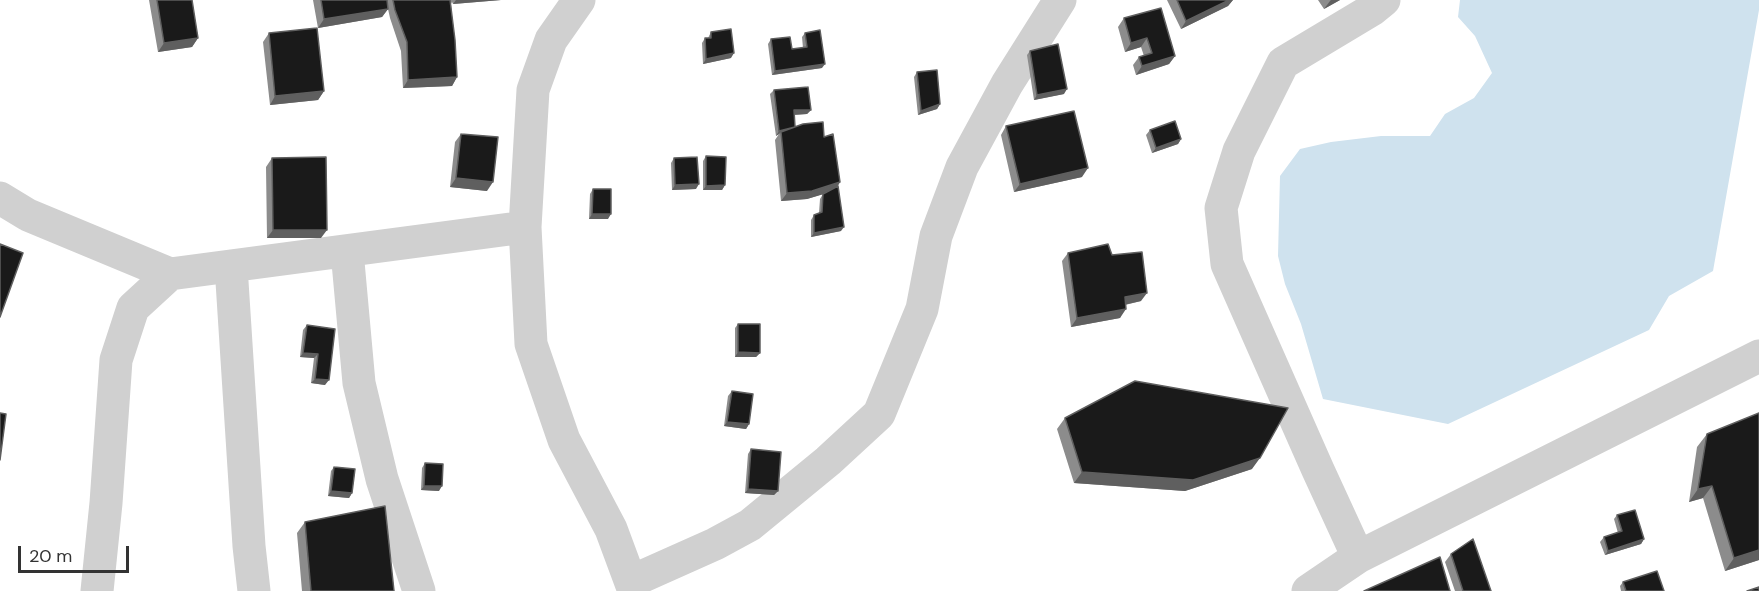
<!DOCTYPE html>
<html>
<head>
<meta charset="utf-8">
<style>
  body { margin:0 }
  #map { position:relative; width:1759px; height:591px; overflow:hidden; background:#fff; font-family:"DM Sans",sans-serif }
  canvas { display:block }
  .scale { position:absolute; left:18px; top:546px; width:111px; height:27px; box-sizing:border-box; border:3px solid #333; border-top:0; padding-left:8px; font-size:18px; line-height:21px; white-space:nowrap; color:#333; -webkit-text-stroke:4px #fff; paint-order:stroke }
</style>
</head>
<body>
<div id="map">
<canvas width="1759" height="591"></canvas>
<div class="scale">20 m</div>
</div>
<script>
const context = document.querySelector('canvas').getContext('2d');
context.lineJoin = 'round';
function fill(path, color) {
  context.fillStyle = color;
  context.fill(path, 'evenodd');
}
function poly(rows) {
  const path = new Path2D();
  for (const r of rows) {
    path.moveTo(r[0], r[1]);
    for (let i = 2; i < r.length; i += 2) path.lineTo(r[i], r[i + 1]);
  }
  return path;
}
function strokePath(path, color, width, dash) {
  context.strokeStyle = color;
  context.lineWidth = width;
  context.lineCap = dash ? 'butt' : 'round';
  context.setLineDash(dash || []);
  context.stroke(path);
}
const water = poly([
  [1460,0,1759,0,1759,10,1713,271,1669,296,1649,330,1448,424,1323,399,1301,324,1285,284,1278,256,1280,176,1300,149,1331,142,1381,136,1430,136,1445,114,1474,98,1492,73,1475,36,1458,17]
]);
const minor = poly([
  [579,0,551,40,533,90,525,227,531,344,564,440,611,529,634,591],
  [0,198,28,215,170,274],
  [347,251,359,383,382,479,419,591],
  [231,266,249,546,254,591],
  [1358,557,1318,470,1227,264,1221,208,1239,151,1283,63,1373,9,1384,0],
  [632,581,715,544,750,525,828,461,879,414,922,309,936,236,962,167,1007,84,1060,0],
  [97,591,106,503,116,360,133,308,170,274,525,227],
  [1308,591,1358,557,1759,356]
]);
const wall = poly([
  [149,0,192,0,198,38,192,47,158,52],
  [313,0,501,0,453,4,452,2,451,4,457,77,452,86,403,88,401,51,390,18,388,9,382,17,318,28],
  [1167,0,1233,0,1228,6,1181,29],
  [1318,0,1340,0,1324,9],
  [1124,18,1175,56,1169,64,1136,75,1133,65,1139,57,1144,56,1141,47,1125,52,1118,27],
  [711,32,731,58,703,64,702,43,705,38,708,38],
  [269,33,324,91,318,100,270,105,263,42],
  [805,33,822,68,772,75,768,44,771,39,792,49,803,48,802,37],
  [1030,51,1064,94,1034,100,1027,55],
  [917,72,940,104,937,109,918,115,914,77],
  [774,90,811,110,807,114,794,115,795,127,824,137,840,182,838,186,841,231,811,237,811,220,814,215,819,213,820,199,823,194,807,199,781,201,775,140,779,134,776,136,770,94],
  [1006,126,1082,177,1014,192,1001,135],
  [1150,130,1181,139,1178,144,1152,153,1146,135],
  [461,134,487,191,450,187,455,142],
  [706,156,725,185,722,190,703,190,703,161],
  [272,158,321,238,267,238,266,167],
  [674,158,696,189,672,190,671,163],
  [593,189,608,219,589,219,590,194],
  [1068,253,1112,255,1141,301,1125,305,1120,318,1071,327,1062,261],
  [738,324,760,353,756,357,735,357,735,328],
  [307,325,335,329,325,385,311,383,314,358,300,357,303,330],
  [732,391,749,424,746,429,724,426,728,396],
  [1065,418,1252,469,1185,491,1074,483,1057,429],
  [1707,434,1759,560,1725,571,1703,498,1689,502,1697,447],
  [751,449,778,491,774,495,745,493,748,454],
  [425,463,439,491,421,490,422,468],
  [334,467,352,493,349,498,328,496,331,471],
  [1617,515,1644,539,1641,544,1605,555,1600,542,1604,537,1618,533,1614,519],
  [305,522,394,591,302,591,297,533],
  [1451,554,1491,591,1455,591,1445,562],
  [1623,582,1664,591,1621,591,1620,586]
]);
const shadedWall = poly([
  [456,0,501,0,453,4],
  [1229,0,1233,0,1228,6,1181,29,1186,21],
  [1331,0,1340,0,1324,9,1330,1],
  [388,9,382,17,318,28,324,19],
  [198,38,192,47,158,52,164,43],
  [1147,38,1141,47,1125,52,1131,43],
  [734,53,731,58,703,64,706,59],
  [1175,56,1169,64,1136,75,1142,66],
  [825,64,822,68,772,75,775,71],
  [457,77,452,86,403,88,408,80],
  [1067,89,1064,94,1034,100,1037,95],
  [324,91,318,100,270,105,275,96],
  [940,104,937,109,918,115,921,111],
  [794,110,811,110,807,114,790,115],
  [795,127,781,132,779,134,776,136,779,131],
  [1181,139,1178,144,1152,153,1156,148],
  [1088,168,1082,177,1014,192,1020,184],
  [456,178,493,182,487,191,450,187],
  [840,182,834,191,807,199,781,201,787,193],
  [699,184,696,189,672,190,675,185],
  [725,185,722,190,703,190,706,186],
  [592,214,611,214,608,219,589,219],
  [844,227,841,231,811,237,814,233],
  [273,230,327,230,321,238,267,238],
  [1147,293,1141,301,1119,306,1125,297],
  [1126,309,1120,318,1071,327,1077,318],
  [738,352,760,353,756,357,735,357],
  [303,353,318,354,314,358,300,357],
  [315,379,329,380,325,385,311,383],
  [727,422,749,424,746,429,724,426],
  [1260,458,1252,469,1185,491,1074,483,1082,472],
  [424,486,442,486,439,491,421,490],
  [1712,486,1703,498,1689,502,1698,489],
  [748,489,778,491,774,495,745,493],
  [331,491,352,493,349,498,328,496],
  [1644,539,1641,544,1605,555,1608,551],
  [1759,550,1759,560,1725,571,1734,558]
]);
const building = poly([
  [157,0,192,0,198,38,164,43,157,0],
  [321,0,387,0,388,9,324,19,321,0],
  [393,0,450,0,455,40,457,77,408,80,407,42,395,10,393,0],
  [1177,0,1229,0,1186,21,1177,0],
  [1161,8,1175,56,1142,66,1139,57,1152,53,1147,38,1131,43,1124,18,1161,8],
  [317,28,324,91,275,96,269,33,317,28],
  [731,29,734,53,706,59,705,38,711,38,711,32,731,29],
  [820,30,825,64,775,71,771,39,790,37,792,49,807,47,805,33,820,30],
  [1058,44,1067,89,1037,95,1030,51,1058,44],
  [937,70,940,104,921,111,917,72,937,70],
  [808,87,811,110,794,110,795,127,779,131,774,90,808,87],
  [1074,111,1088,168,1020,184,1006,126,1074,111],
  [1175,121,1181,139,1156,148,1150,130,1175,121],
  [823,122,824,137,833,134,840,182,812,191,787,193,781,132,803,124,823,122],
  [461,134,498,137,493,182,456,178,461,134],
  [706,156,726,157,725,185,706,186,706,156],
  [326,157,327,230,273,230,272,158,326,157],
  [697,157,699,184,675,185,674,158,697,157],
  [838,186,844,227,814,233,814,215,822,212,823,194,838,186],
  [593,189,611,189,611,214,592,214,593,189],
  [0,244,23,253,0,317,0,244],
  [1108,244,1112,255,1142,252,1147,293,1125,297,1126,309,1077,318,1068,253,1108,244],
  [738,324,760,324,760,353,738,352,738,324],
  [307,325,335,329,329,380,315,379,318,354,303,353,307,325],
  [1135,381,1288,408,1260,458,1193,480,1082,472,1065,418,1135,381],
  [732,391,753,394,749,424,727,422,732,391],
  [0,413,6,414,0,460,0,413],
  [1759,413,1759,550,1734,558,1712,486,1698,489,1707,434,1759,413],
  [751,449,781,452,778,491,748,489,751,449],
  [425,463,443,464,442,486,424,486,425,463],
  [334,467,355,469,352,493,331,491,334,467],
  [385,506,394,591,311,591,305,522,385,506],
  [1635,510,1644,539,1608,551,1604,537,1622,531,1617,515,1635,510],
  [1473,539,1491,591,1463,591,1451,554,1473,539],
  [1440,557,1450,591,1364,591,1440,557],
  [1657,571,1664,591,1626,591,1623,582,1657,571],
  [1759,587,1759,591,1747,591,1759,587]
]);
fill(water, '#cfe2ee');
strokePath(minor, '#d0d0d0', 33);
fill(wall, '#8c8c8c');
fill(shadedWall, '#5f5f5f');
fill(building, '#1a1a1a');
strokePath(building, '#5f5f5f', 1.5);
</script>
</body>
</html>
